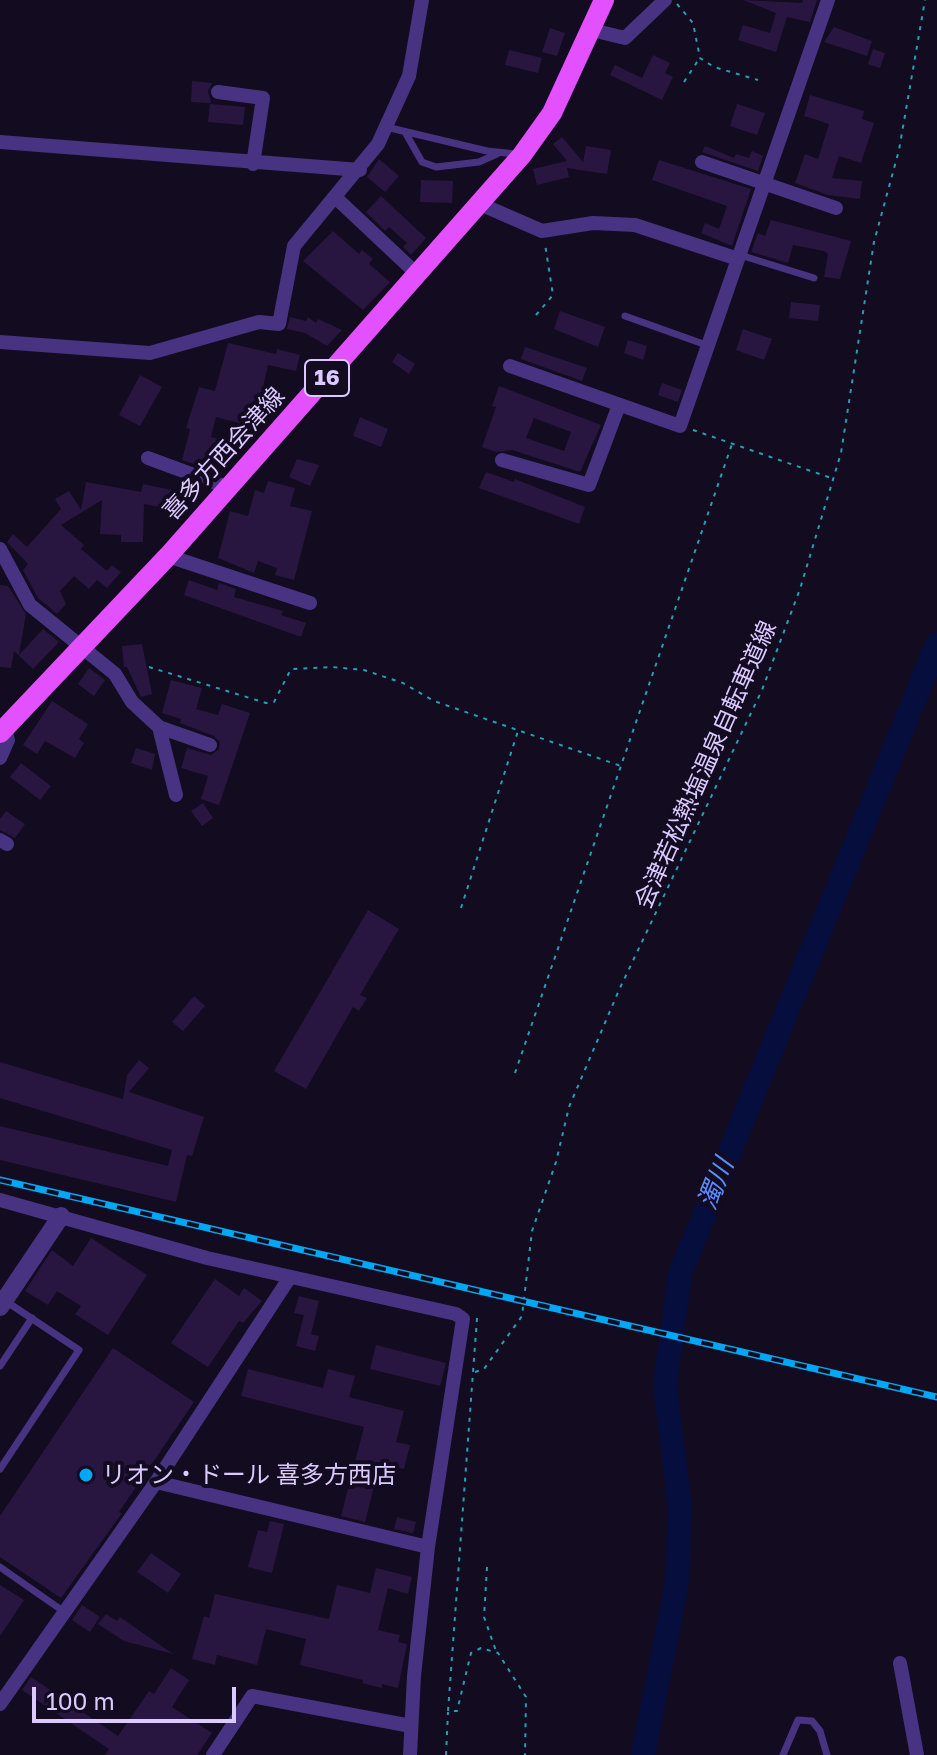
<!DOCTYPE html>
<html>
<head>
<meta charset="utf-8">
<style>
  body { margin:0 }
  #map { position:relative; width:937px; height:1755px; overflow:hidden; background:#130b1f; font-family:"Golos Text",sans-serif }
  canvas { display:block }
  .scale { position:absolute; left:32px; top:1687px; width:204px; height:36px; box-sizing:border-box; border:4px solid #dbc9ff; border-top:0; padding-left:10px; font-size:24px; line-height:28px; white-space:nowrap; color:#dbc9ff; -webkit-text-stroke:6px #130b1f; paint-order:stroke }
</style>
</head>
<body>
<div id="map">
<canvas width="937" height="1755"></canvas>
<div class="scale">100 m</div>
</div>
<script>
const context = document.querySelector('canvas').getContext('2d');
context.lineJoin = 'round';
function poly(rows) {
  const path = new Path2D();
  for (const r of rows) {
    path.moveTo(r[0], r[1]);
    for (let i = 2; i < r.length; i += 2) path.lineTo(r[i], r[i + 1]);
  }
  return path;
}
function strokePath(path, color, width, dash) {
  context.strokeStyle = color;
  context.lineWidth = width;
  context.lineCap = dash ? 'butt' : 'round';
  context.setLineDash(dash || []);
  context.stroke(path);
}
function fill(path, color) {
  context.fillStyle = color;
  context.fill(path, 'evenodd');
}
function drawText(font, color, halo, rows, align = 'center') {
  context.font = font + ' "Golos Text","Noto Sans JP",sans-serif';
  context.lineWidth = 8;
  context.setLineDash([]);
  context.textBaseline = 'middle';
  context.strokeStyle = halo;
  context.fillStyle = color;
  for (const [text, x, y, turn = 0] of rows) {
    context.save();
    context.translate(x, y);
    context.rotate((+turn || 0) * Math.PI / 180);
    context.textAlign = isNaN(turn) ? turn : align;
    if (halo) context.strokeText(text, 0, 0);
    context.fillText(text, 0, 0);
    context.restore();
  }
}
const river = poly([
  [643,1755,677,1583,680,1507,665,1385,680,1274,937,644]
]);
const building = poly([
  [743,0,802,3,803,0,817,0,810,22,787,17,776,52,738,40,743,25,770,33,776,13],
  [834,27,872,41,867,56,824,42],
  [550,28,565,33,557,56,542,52],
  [873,49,885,53,880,68,868,64],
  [509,50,542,58,538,73,505,65],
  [653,55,670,63,665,73,673,77,662,100,610,75,615,65,642,78],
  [192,81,212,83,208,91,211,103,191,102],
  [810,95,864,111,862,119,874,123,861,163,839,156,832,178,862,181,860,199,828,195,795,183,805,154,818,159,829,124,804,116],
  [210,104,245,107,243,125,208,122],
  [737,104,765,113,757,135,730,126],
  [562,137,583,162,586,146,611,150,607,174,567,168,569,177,537,185,533,169,567,161,553,144],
  [705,146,734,158,736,154,749,158,752,151,763,156,758,171,702,152],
  [379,159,399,176,385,192,367,177],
  [659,160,751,189,732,246,701,233,705,223,719,229,727,206,652,180],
  [421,180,453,181,452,203,420,202],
  [381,196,426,238,411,255,403,247,407,243,389,227,385,231,366,212],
  [771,220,851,241,840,279,824,277,828,254,824,251,793,245,788,263,751,252,758,233,765,236],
  [333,231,359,254,362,250,373,259,369,264,390,282,363,310,303,261],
  [791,302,820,305,818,321,789,318],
  [560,311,605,327,598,347,554,329],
  [290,317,306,321,308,317,316,323,318,319,342,330,327,346,305,333,287,329],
  [743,329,772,339,764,360,736,350],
  [628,340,647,346,643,360,624,353],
  [228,343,276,354,277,349,300,355,296,371,268,365,254,427,216,417,211,437,233,443,230,455,214,450,209,469,182,460,190,429,186,428,199,387,215,391],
  [525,347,587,368,582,381,521,359],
  [398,353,415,364,409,374,392,362],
  [140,375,162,387,140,426,119,415],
  [662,383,682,390,678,402,658,395],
  [499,386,601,425,580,472,512,450,496,452,482,447,496,407,492,406],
  [534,418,571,432,564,451,526,438],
  [360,417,388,429,381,447,353,436],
  [297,459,319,465,310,486,289,477],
  [486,472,514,482,515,479,585,507,579,524,479,488],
  [268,481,295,488,290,506,312,511,294,580,275,575,277,568,258,561,254,573,218,558,230,511,248,516,255,490,264,493],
  [86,482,141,492,143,484,181,492,177,511,144,504,143,542,121,542,121,535,100,534,102,500,61,525,84,545,81,549,107,571,112,565,121,572,107,588,97,580,89,589,74,576,60,591,66,604,57,614,38,598,23,570,28,564,7,542,13,534,27,547,61,509,55,499,69,491,81,510],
  [189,580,217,590,219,583,236,589,234,597,283,611,281,615,306,623,301,637,184,595],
  [0,585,8,586,26,614,19,655,43,629,59,642,33,669,14,651,11,668,0,667],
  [142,644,152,694,141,697,127,667,124,667,122,646],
  [89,668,105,680,94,696,78,684],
  [171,680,202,688,196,709,218,715,222,704,250,713,219,805,201,799,208,776,181,768,187,748,211,755,219,749,220,742,214,736,180,723,181,719,162,713],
  [52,701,88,724,79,739,84,743,75,758,45,741,37,754,23,745],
  [136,748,155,754,152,770,131,763],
  [21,763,51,786,40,800,10,777],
  [203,803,213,818,202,826,191,811],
  [6,811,25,824,15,838,0,830,0,819],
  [368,910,399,929,360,995,367,998,359,1011,353,1007,306,1089,274,1071],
  [194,996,205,1006,183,1031,172,1022],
  [139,1060,149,1068,129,1092,204,1117,192,1156,187,1155,176,1202,0,1160,0,1126,168,1166,172,1150,0,1098,0,1062,123,1099,127,1075],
  [91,1238,147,1275,108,1335,75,1314,81,1306,57,1291,48,1305,25,1291,52,1250,73,1266],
  [215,1279,239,1296,244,1288,262,1301,243,1323,239,1321,208,1367,171,1343],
  [299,1296,319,1301,311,1334,319,1336,315,1351,296,1346,304,1315,294,1313],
  [376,1345,446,1363,440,1386,370,1369],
  [113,1348,194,1402,119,1512,122,1513,61,1598,0,1557,0,1516],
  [248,1369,323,1388,328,1369,355,1376,349,1397,404,1411,396,1442,410,1445,404,1469,380,1463,365,1522,341,1516,364,1427,241,1396],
  [397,1517,416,1522,413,1533,394,1529],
  [270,1521,284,1524,272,1573,248,1567,258,1530,267,1532],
  [151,1553,181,1574,168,1593,137,1572],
  [376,1568,412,1577,408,1594,388,1588,378,1630,400,1635,398,1642,407,1644,398,1688,382,1684,382,1688,362,1683,363,1680,300,1665,306,1639,266,1629,257,1665,217,1655,215,1665,192,1659,204,1616,209,1618,215,1594,329,1619,337,1585,370,1593],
  [0,1585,24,1600,0,1636],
  [82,1605,100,1617,90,1632,72,1620],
  [106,1614,117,1621,120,1617,173,1654,124,1641,98,1624],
  [171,1668,189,1680,172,1707,212,1733,197,1755,105,1755,109,1749,22,1690,31,1677,118,1736,149,1691,154,1694]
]);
const path = poly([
  [677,4,693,23,700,58,714,67,758,80],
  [684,82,699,59],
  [536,315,553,295,545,244],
  [693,430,834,479],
  [149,667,266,703,274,702,291,669,332,667,364,670,403,683,434,701,621,766],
  [461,908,518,731],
  [515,1073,732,444],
  [477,1318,448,1711,457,1711,471,1653,481,1648,498,1653,526,1697,525,1755],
  [475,1372,484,1369,522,1316,532,1231,556,1162,569,1107,619,990,762,690,800,589,841,453,874,242,899,150,925,0],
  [487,1567,484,1617,496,1651],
  [446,1755,448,1712]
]);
const service = poly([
  [386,127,487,151,516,154],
  [405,132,422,162,436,167,479,162,497,154],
  [740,255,814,278],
  [625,316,709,346],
  [0,1366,32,1318],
  [0,1469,79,1350,7,1302],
  [0,1567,63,1611],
  [783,1755,798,1720,812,1721,820,1731,827,1755]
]);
const minor = poly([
  [592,30,625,38,665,0],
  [218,92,263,98,253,164],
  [0,142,360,170],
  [702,162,836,208],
  [335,197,418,275],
  [480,204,542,231,593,223,635,225,738,259],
  [0,342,150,353,259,322,279,324,294,246,378,144,409,76,422,0],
  [510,366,680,426,828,0],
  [148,458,229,488],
  [502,460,589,485,619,405],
  [0,549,30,605,115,674,132,702,159,727,176,795],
  [168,556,310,603],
  [159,727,210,745],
  [0,758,8,740,4,725],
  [0,840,7,844],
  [0,1200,207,1258,456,1314,463,1319,428,1547,414,1676,410,1755],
  [156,1482,428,1547],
  [900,1663,917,1755],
  [0,1704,156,1482,290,1277],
  [213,1755,252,1696,411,1726]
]);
const tertiary = poly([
  [0,1307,61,1216]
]);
const primary = poly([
  [0,733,168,556,522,155,552,113,604,0]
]);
const rail = poly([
  [0,1180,937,1397]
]);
const markers = [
  [86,1475,8,"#00a7f4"]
];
const shields = [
  [327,378,44]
];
const shieldNames = [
  ["16",327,378]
];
const streetNames = [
  ["喜多方西会津線",224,454,-48],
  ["会津若松熱塩温泉自転車道線",706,765,-66]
];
const poiNames = [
  ["リオン・ドール 喜多方西店",102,1475]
];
const waterNames = [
  ["濁川",716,1184,-68]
];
strokePath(river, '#060e3d', 24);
fill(building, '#281641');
strokePath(path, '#269fb6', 2, [4, 6]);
strokePath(service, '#473381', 7);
strokePath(minor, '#473381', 14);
strokePath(tertiary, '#473381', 18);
strokePath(primary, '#e350ff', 20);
strokePath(rail, '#00a7f4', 7);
strokePath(rail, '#130b1f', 4, [12]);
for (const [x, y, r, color] of markers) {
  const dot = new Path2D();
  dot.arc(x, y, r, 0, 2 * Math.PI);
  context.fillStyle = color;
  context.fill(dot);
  strokePath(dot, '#130b1f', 3);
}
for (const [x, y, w] of shields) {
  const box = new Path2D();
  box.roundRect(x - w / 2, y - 18, w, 36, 6);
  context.fillStyle = '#130b1f';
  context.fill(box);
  strokePath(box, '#dbc9ff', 2);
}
drawText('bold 22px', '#dbc9ff', null, shieldNames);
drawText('24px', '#dbc9ff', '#130b1f', streetNames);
drawText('24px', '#dbc9ff', '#130b1f', poiNames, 'left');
drawText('italic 26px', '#578dff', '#130b1f', waterNames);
</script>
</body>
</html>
